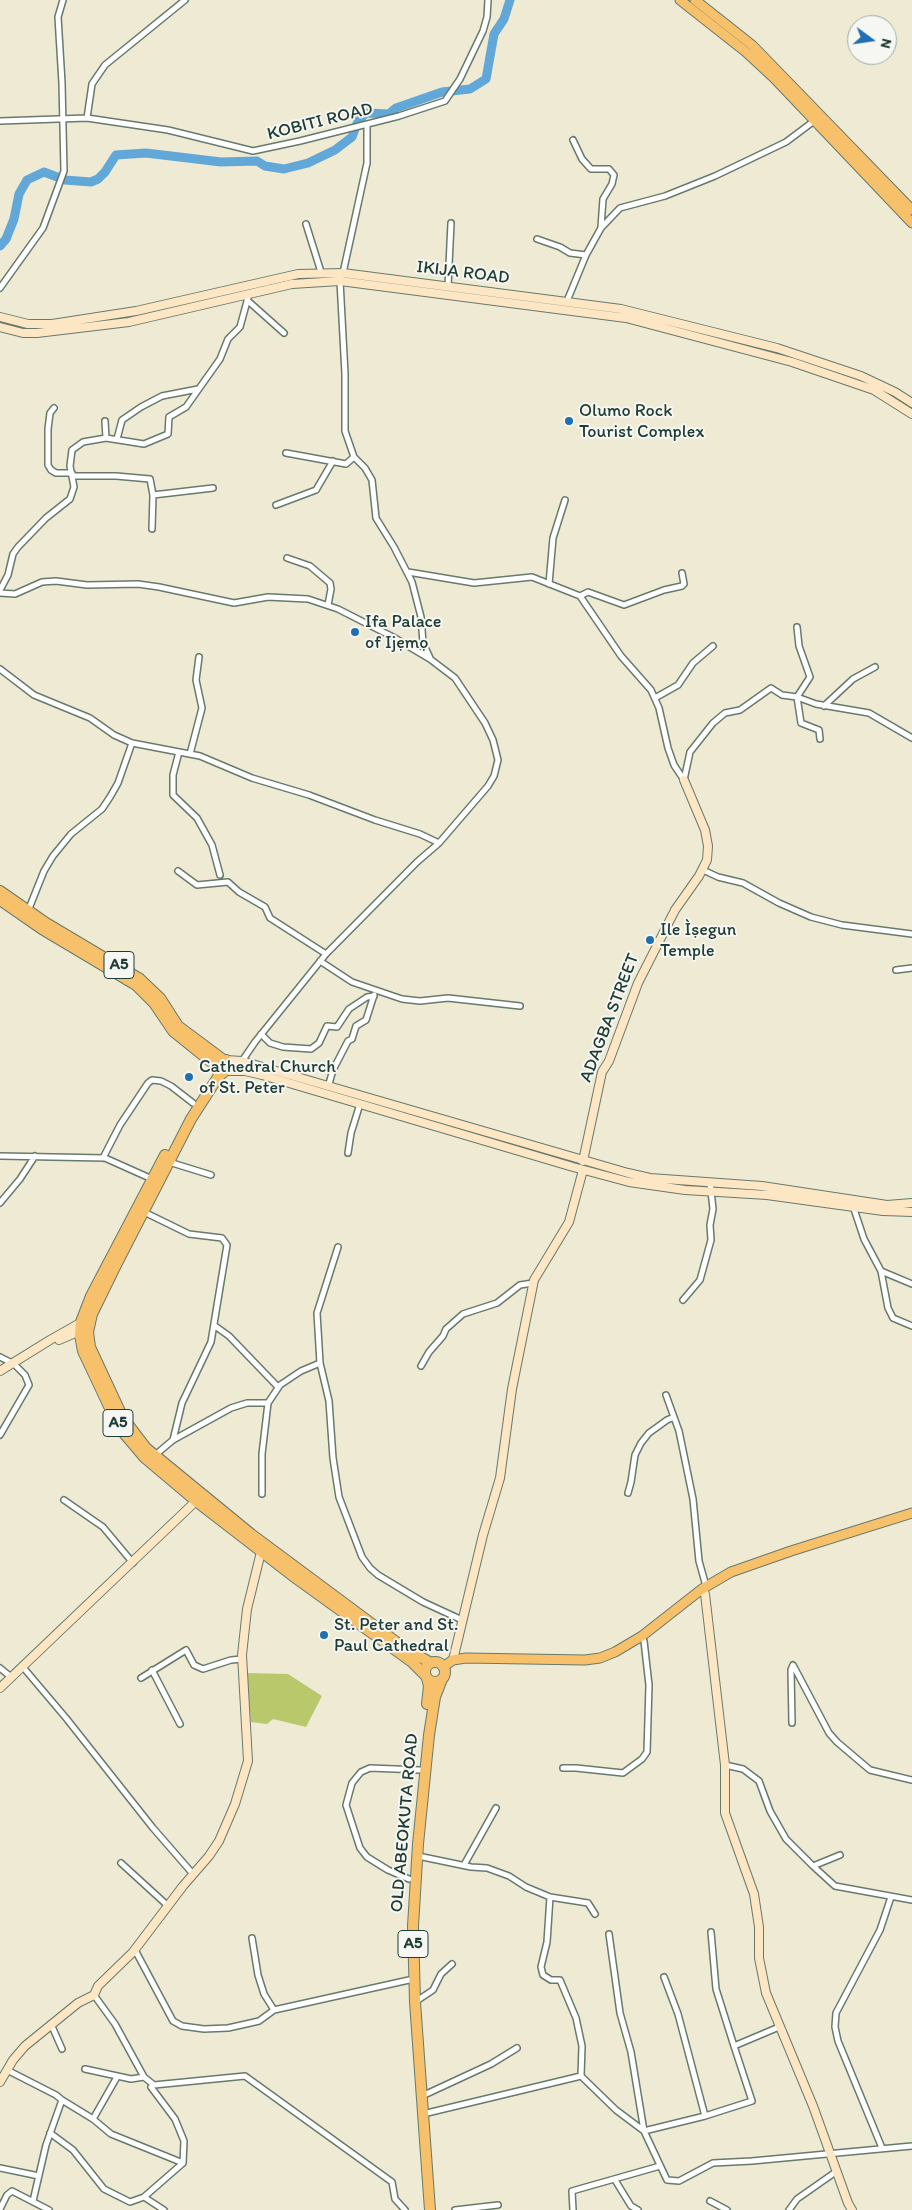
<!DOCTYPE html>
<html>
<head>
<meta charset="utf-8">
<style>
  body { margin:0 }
  #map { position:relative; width:912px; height:2210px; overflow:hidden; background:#eeead4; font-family:Itim,sans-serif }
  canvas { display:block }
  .north { position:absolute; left:847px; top:15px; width:50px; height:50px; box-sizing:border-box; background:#f6f6f2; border:1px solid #a0aca6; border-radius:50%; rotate:104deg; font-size:14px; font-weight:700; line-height:20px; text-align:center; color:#1f3d34 }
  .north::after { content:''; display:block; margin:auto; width:18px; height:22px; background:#1f6fb2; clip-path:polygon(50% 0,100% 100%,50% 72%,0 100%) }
</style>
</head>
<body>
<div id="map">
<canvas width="912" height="2210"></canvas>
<div class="north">N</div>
</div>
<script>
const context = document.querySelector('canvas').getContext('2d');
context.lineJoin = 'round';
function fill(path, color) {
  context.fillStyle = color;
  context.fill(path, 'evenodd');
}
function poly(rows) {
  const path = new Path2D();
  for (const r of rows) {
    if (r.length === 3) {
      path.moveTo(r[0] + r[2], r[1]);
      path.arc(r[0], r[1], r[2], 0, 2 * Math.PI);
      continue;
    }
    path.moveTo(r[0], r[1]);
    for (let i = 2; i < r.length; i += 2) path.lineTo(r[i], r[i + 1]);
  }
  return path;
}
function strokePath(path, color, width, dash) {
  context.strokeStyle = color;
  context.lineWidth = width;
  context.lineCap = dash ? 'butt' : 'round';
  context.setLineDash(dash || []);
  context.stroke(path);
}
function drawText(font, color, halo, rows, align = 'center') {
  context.font = font + ' Itim,sans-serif';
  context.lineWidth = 4;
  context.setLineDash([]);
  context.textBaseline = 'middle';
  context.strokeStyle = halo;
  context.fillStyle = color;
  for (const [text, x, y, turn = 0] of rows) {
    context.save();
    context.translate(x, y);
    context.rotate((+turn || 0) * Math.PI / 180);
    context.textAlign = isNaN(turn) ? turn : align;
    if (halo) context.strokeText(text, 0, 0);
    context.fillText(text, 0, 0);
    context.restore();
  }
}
const green = poly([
  [247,1673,288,1674,322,1696,306,1727,273,1719,267,1724,251,1722]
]);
const river = poly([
  [0,246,6,239,14,219,19,194,27,180,44,172,65,180,91,182,98,179,105,172,116,155,146,153,221,162,257,161,265,166,284,169,308,163,335,150,352,137,358,121,366,113,389,114,396,108,442,92,470,89,486,79,494,34,504,19,510,0]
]);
const street = poly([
  [87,118,92,84,105,65,185,0],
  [0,121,87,118,168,130,253,151,300,141,399,116,445,101,460,79,483,31,487,17,488,0],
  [573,140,582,159,591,169,609,169,614,175,612,184,603,199,601,227],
  [306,224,321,272],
  [537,239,560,247,570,253,586,255],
  [343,273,367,163,367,124],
  [340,281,345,374,345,431,354,457,365,468,372,480,376,518,394,547,412,582,421,617,423,643,430,658],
  [448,286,451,223],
  [0,288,43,228,64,171,62,83,58,17,63,0],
  [247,300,284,333],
  [567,301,586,255,601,228,620,208,665,196,715,176,786,142,814,121],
  [54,408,50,413,48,429,48,465,51,470,56,473,72,473],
  [105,421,106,438],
  [117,439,122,420,141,407,162,396,198,389],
  [286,453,346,464,354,457],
  [73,476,116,476,150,479,153,495,152,529],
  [153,495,213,488],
  [276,505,316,490,333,461],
  [287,558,310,566,330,583,331,589,328,605],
  [408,572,474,583,532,577,580,596,621,656,651,690,659,708,668,748,674,765,684,780],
  [549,584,553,538,565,500],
  [0,590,8,575,13,554,18,547,46,518,70,499,74,487,70,466,72,450,83,442,106,438,144,444,168,434,169,417,186,407,220,359,228,339,240,327,249,294],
  [0,593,15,594,42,582,56,581,87,585,138,584,159,587,234,603,268,597,308,599,338,609,393,637,430,659,455,678,485,723,493,740,498,760,494,776,488,786,439,843,417,862,326,954,255,1042,242,1061],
  [580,596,588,592,624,605,664,590,682,586,684,584,682,573],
  [797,627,799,646,810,677,797,697,801,723,819,730,820,739],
  [0,669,34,695,90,718,114,735,132,743,200,756,252,778,309,795,375,820,420,834,439,843],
  [655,698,678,685,693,663,713,646],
  [824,706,853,679,875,667],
  [179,752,173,775,173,795,197,818,212,845,220,875],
  [190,754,202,708,196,680,199,657],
  [684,780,690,752,713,723,725,713,740,710,771,688,782,695,797,697,816,704,869,713,912,738],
  [703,870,718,877,743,883,779,903,811,917,842,925,912,934],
  [178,871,197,885,228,882,239,892,265,907,270,918,326,954],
  [28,911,44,871,53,856,71,834,102,809,110,797,118,783,132,743],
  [320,961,352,982,402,999,420,1001,448,998,520,1006],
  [896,970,912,968],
  [261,1034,270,1043,283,1047,311,1049,319,1043,327,1026,337,1027,349,1009,367,997,374,996],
  [328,1087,333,1070,348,1041,352,1039,356,1026,366,1020,374,995],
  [348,1153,351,1133,360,1104],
  [0,1156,105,1158,152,1179],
  [103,1158,120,1125,148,1083,152,1080,161,1081,171,1086,193,1103],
  [169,1162,211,1175],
  [0,1203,20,1179,35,1156],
  [853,1206,864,1239,881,1271,888,1308,893,1318,912,1326],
  [144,1212,189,1234,222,1238,227,1245,211,1342,182,1403,173,1440],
  [338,1247,317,1313,320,1363,329,1401,333,1458,339,1497,362,1557,370,1568,378,1575,423,1602,462,1620],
  [881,1271,912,1284],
  [683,1300,700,1280,711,1240,710,1225,713,1209,710,1182],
  [215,1326,229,1336,278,1387],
  [0,1357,14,1364,25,1375,29,1385,0,1435],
  [421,1366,429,1352,443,1336,446,1329,463,1314,497,1303,520,1285,533,1283],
  [666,1395,679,1431,693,1499,699,1561,706,1586],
  [154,1456,173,1440,231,1408,247,1403,268,1403],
  [628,1493,631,1482,635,1455,641,1443,649,1433,667,1420,674,1417],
  [262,1494,262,1454,268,1403,280,1385,301,1371,320,1363],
  [64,1500,103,1527,133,1563],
  [22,1666,66,1718,153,1828,193,1874],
  [0,1668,11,1677],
  [152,1670,180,1724],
  [141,1678,186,1650,194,1665,203,1669,231,1660,242,1659],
  [792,1723,791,1670,793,1665,829,1733,837,1742,870,1770,912,1780],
  [725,1765,743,1769,759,1781,770,1811,786,1839,813,1866],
  [563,1768,576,1768,623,1773,642,1759,647,1752,649,1685,644,1641],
  [840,1855,813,1866,835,1886,912,1900],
  [418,1856,471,1867,487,1868,509,1876,526,1887,550,1897,588,1903,595,1914],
  [121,1863,167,1905],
  [464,1865,496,1808],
  [409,1879,388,1870,367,1857,360,1848,346,1805,352,1783,361,1772,370,1768,420,1770],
  [550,1897,547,1942,541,1967,543,1975,551,1980,560,1980,576,2018,582,2046,581,2076],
  [711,1932,716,1989,734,2046],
  [609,1934,620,2013,631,2052,644,2131,667,2180,679,2181,713,2163,752,2161,912,2146],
  [252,1938,258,1975,264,1994,274,2010],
  [135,1950,173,2021,182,2026,204,2029,228,2028,246,2024,259,2021,274,2010,409,1980],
  [664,1977,678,2014,705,2116],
  [415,2002,433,1990,441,1974,452,1964],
  [51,2024,62,2049],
  [85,2069,131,2079,144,2077],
  [7,2070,56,2095,62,2100,46,2145,33,2201],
  [154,2085,245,2076,392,2182,395,2199,405,2210],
  [422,2096,491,2064,517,2048],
  [62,2100,93,2119,111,2134,183,2163],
  [423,2114,581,2076,616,2110,644,2131,705,2116,752,2101,734,2046,779,2027],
  [93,2119,117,2077],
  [50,2133,73,2150,104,2189,130,2202,144,2197,183,2163,184,2141,175,2119,151,2087,154,2085,144,2077,115,2024,94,1995],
  [882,2148,838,2041,835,2027,836,2013,880,1930,891,1897],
  [0,2168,39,2176],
  [615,2180,631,2206,638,2210],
  [144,2197,164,2210],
  [710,2201,727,2210],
  [0,2209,7,2195,12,2191,49,2210],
  [455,2210,498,2205],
  [573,2210,572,2191,660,2166],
  [789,2210,797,2199,837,2171]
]);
const secondary = poly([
  [0,317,28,324,52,324,136,311,298,274,343,273,621,309,777,348,861,376,895,392,912,403],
  [0,327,23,333,37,333,129,322,292,284,340,281,626,318,792,362,874,390,912,414],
  [226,1060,242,1061,628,1173,650,1178,762,1186,887,1205,912,1203],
  [225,1071,245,1071,262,1075,573,1167,629,1182,685,1190,767,1195,883,1211,912,1212],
  [583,1161,602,1072,609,1061,638,983,675,910,699,876,707,860,708,846,705,830,684,780],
  [59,1340,80,1331],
  [0,1371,50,1340,80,1323],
  [705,1594,725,1765,725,1813,754,1894,759,1927,759,1958,766,1993,813,2106,848,2203,852,2210],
  [453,1660,483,1535,500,1478,512,1389,534,1280,569,1222,583,1170],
  [0,1688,196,1501],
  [0,2082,13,2060,25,2046,78,2003,94,1995,98,1986,133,1952,183,1886,209,1856,219,1841,235,1804,248,1761,242,1655,247,1609,261,1552]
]);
const primary = poly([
  [680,0,746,52,774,78,912,223],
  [695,0,752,45,912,210],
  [443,1667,453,1660,466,1658,585,1660,600,1658,615,1652,642,1636,702,1589,731,1572,791,1551,912,1513]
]);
const highway = poly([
  [0,891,46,923,140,979,160,998,178,1026,221,1058],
  [0,900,42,929,136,985,154,1003,173,1031,214,1064],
  [224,1071,218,1071,214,1067,217,1059,226,1060,228,1067,225,1071,218,1077,191,1119,116,1265,92,1314,88,1332,90,1347,123,1418,146,1448,251,1534,403,1647,431,1663],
  [165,1155,91,1296,81,1322,80,1335,83,1351,115,1419,123,1432,145,1458,196,1501,297,1579,412,1662,425,1675],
  [435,1672,10],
  [427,1678,429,1686,427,1704],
  [430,2210,415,2002,413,1926,418,1844,429,1735,435,1697,442,1679]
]);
const markers = [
  [569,421,5,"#1f6fb2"],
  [355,632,5,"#1f6fb2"],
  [650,940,5,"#1f6fb2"],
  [189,1077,5,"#1f6fb2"],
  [324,1635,5,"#1f6fb2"]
];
const shields = [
  [119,965,30],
  [118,1423,30],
  [413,1944,30]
];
const shieldNames = [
  ["A5",119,965],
  ["A5",118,1423],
  ["A5",413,1944]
];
const streetNames = [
  ["KOBITI ROAD",320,122,-14],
  ["IKIJA ROAD",463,273,7],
  ["ADAGBA STREET",610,1018,-69],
  ["OLD ABEOKUTA ROAD",405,1823,-85]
];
const poiNames = [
  ["Olumo Rock",579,411],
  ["Tourist Complex",579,432],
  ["Ifa Palace",365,622],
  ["of Ijẹmọ",365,643],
  ["Ile Ìṣegun",660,930],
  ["Temple",660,951],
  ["Cathedral Church",199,1067],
  ["of St. Peter",199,1088],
  ["St. Peter and St.",334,1625],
  ["Paul Cathedral",334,1646]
];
fill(green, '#b9c86b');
strokePath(river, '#61a7d7', 9);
strokePath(street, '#677a6c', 8);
strokePath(secondary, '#677a6c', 10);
strokePath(primary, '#677a6c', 11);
strokePath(highway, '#677a6c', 12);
strokePath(street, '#fff', 5);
strokePath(secondary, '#fce6c4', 8);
strokePath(primary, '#f7c06b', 9);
strokePath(highway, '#f7c06b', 10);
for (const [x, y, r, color] of markers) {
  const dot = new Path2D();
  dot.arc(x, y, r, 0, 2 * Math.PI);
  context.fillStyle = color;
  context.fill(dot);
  strokePath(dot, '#f6f6f2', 2);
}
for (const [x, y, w] of shields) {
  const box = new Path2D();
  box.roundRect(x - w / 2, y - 13.5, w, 27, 4);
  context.fillStyle = '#f6f6f2';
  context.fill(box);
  strokePath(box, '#1f3d34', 1);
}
drawText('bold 16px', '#1f3d34', null, shieldNames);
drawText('18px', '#1f3d34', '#f6f6f2', streetNames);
drawText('18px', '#1f3d34', '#f6f6f2', poiNames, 'left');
</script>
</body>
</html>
